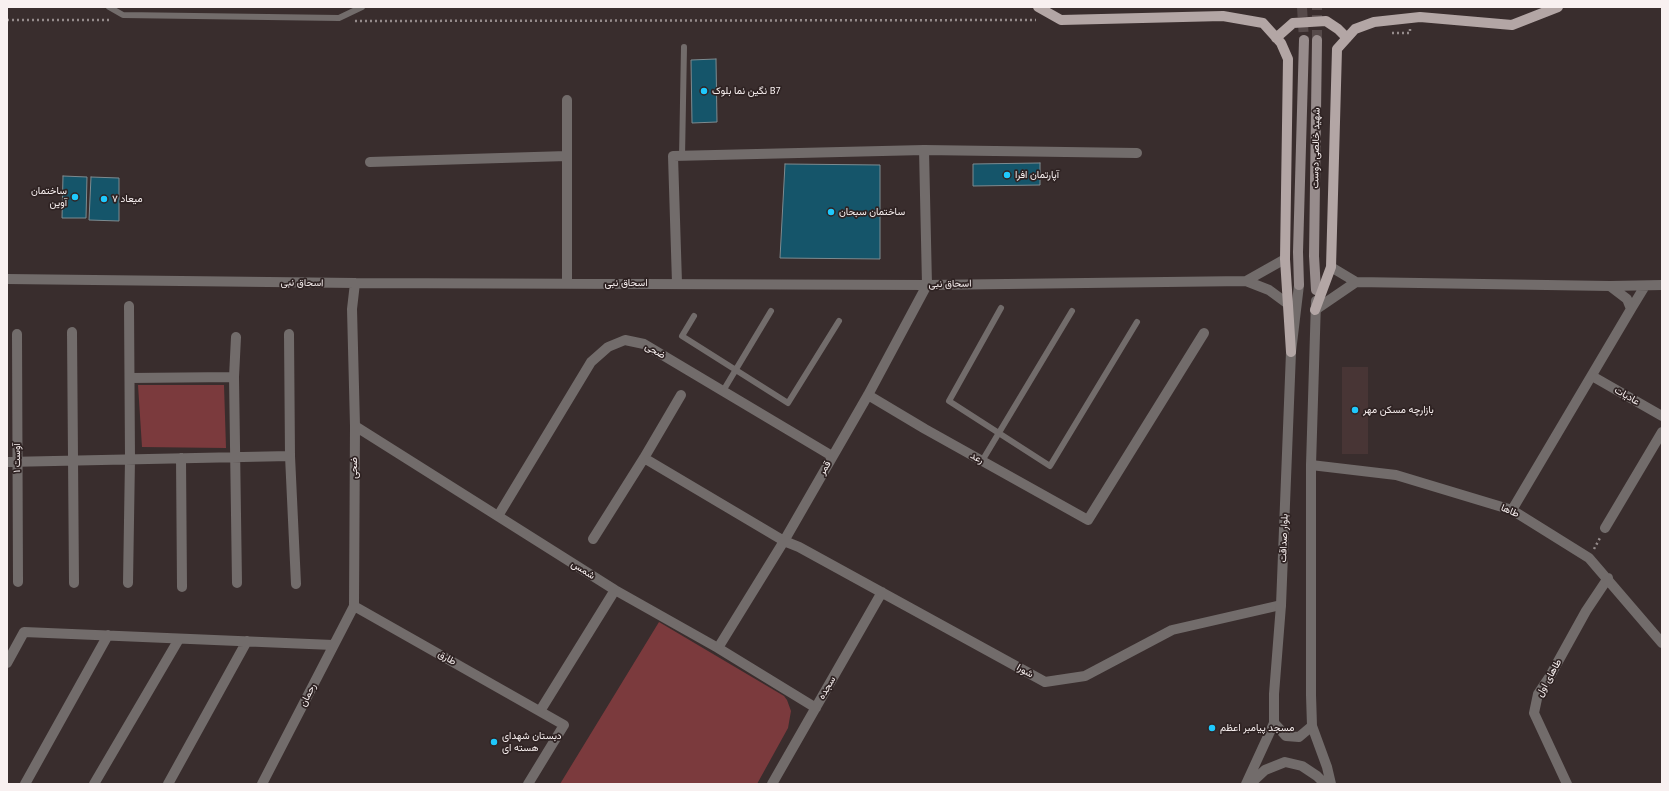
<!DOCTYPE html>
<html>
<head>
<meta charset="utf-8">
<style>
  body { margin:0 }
  #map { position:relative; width:1669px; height:791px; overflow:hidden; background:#392d2d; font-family:"PT Sans",sans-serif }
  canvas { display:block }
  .frame { position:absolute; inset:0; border:8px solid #f8f0f0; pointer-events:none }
</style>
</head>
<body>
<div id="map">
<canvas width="1669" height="791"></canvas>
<div class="frame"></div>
</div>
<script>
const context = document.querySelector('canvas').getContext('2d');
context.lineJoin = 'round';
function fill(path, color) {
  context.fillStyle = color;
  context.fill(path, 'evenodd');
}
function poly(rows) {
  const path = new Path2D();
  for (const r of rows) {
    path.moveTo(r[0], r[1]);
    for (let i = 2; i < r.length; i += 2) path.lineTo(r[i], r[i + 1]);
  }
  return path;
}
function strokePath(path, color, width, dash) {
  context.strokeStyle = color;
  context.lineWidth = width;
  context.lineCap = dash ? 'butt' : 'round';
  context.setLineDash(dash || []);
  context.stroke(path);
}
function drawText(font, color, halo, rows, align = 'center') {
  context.font = font + ' "PT Sans",Vazirmatn,sans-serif';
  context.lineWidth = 3.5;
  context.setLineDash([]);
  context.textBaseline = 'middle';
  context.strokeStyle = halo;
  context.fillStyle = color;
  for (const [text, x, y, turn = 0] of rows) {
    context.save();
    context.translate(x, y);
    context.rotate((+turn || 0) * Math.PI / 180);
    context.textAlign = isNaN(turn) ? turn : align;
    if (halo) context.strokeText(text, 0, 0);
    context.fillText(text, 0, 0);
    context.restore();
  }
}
const built = poly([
  [1342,367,1368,367,1368,454,1342,454]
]);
const green = poly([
  [138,385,224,385,226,448,142,447],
  [659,622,784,696,787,700,791,711,788,728,757,784,560,784]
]);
const building = poly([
  [716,59,717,122,692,123,691,60,716,59],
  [1040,163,1040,185,973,186,973,164,1040,163],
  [785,164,880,165,880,259,780,258,785,164],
  [63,176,87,177,86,218,62,218,63,176],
  [91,177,119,178,119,221,89,220,91,177]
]);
const secondaryTunnel = poly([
  [1302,7,1304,40],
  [1317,40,1317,7]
]);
const path = poly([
  [7,20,112,20],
  [355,21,1036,20],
  [1392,33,1410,33,1410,28],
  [1594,549,1600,538]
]);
const service = poly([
  [109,7,123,15,339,18,362,7],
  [682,157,684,47],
  [1001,308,949,401,1050,466,1137,322],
  [694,316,682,336,788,403,839,321],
  [723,391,771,311],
  [982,461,1072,311]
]);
const minor = poly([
  [370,162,567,156],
  [1285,259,1246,281,1269,290,1288,304],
  [7,279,355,283,927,285,1246,281],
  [1356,282,1610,286,1662,285],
  [567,283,567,100],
  [677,283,673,156,924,150,1137,153],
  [1610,286,1627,299,1631,309,1645,286],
  [1315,310,1356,282,1331,267],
  [72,332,74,583],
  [17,334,18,582],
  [289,334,290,456,296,584],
  [236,337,234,377,237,583],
  [1592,376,1662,416],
  [130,378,234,377],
  [868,395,925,429,1088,520,1204,333],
  [355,426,615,590,718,648,816,708],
  [181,458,182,587],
  [644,458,784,541,799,547,1045,682,1085,676,1172,630,1281,605],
  [7,462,290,456],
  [1311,465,1396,475,1512,510,1589,558,1662,643],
  [1512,510,1631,309],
  [498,516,591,362,608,347,625,340,644,344,832,456],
  [1605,528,1662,432],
  [593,539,644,458,681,395],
  [128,583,130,459,129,306],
  [354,606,564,725,528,784],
  [718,648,784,541,868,395,927,285,924,150],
  [7,663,24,632,333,645],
  [540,711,615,590],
  [25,784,108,635],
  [94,784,179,639],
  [168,784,247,641],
  [262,784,354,606,355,426,352,309,355,283],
  [772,784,882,592],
  [1567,784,1534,713,1538,694,1550,676,1586,611,1608,578]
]);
const tertiary = poly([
  [1316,301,1311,465,1311,695,1312,726,1327,767,1331,784],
  [1274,723,1286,736,1299,737,1312,726],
  [1246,784,1274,723,1274,694,1281,605,1291,352,1299,285],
  [1250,784,1265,770,1285,762,1302,766,1317,776,1325,784]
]);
const secondary = poly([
  [1299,285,1298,252,1304,40],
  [1316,290,1314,256,1317,40]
]);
const primary = poly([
  [1038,7,1061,20,1223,16,1263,23,1281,43,1288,59,1285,259,1291,352],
  [1276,38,1293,23,1326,21,1338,29,1347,38],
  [1315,310,1331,267,1337,49,1355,29,1374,22,1420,17,1512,25,1558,7]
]);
const markers = [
  [704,91,4,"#1fc9fd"],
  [1007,175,4,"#1fc9fd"],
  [75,197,4,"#1fc9fd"],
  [104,199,4,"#1fc9fd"],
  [831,212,4,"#1fc9fd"],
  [1355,410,4,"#1fc9fd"],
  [1212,728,4,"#1fc9fd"],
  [494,742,4,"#1fc9fd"]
];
const poiNames = [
  ["نگین نما بلوک B7",712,91],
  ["آپارتمان افرا",1015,175],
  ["ساختمان",67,191,"right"],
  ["آوین",67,203,"right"],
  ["میعاد ۷",112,199],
  ["ساختمان سبحان",839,212],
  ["بازارچه مسکن مهر",1363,410],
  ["مسجد پیامبر اعظم",1220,728],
  ["دبستان شهدای",502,736],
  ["هسته ای",502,748]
];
const streetNames = [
  ["شهید خالصی دوست",1316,148,-89],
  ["اسحاق نبی",302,283,1],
  ["اسحاق نبی",626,283],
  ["اسحاق نبی",950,284,-1],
  ["ضحی",655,351,29],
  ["عادیات",1627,396,30],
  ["آوست ١",17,458,-90],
  ["رعد",977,458,29],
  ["ضحی",354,468,-90],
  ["قمر",825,468,-60],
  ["طاها",1510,511,23],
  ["بلوار صداقت",1284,538,-88],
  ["شمس",583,570,32],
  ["طارق",447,658,29],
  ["شورا",1025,671,29],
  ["طاهای اول",1549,678,-61],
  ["سجده",827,688,-60],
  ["رحمان",308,695,-63]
];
fill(built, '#483535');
fill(green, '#7b3a3d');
fill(building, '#15556a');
strokePath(building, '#7d8b90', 1);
strokePath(secondaryTunnel, '#564a4a', 10, [10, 5]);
strokePath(path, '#958b8b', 2.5, [2, 3]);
strokePath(service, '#726c6b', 6);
strokePath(minor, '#726c6b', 10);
strokePath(tertiary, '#726c6b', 10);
strokePath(secondary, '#978c8c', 10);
strokePath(primary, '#b3a6a5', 10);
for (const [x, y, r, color] of markers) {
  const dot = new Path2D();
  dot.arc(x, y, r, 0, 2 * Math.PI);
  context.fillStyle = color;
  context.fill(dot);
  strokePath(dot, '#2f2323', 1.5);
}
drawText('10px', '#f8f0f0', '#2f2323', poiNames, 'left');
drawText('10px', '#f8f0f0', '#2f2323', streetNames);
</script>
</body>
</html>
